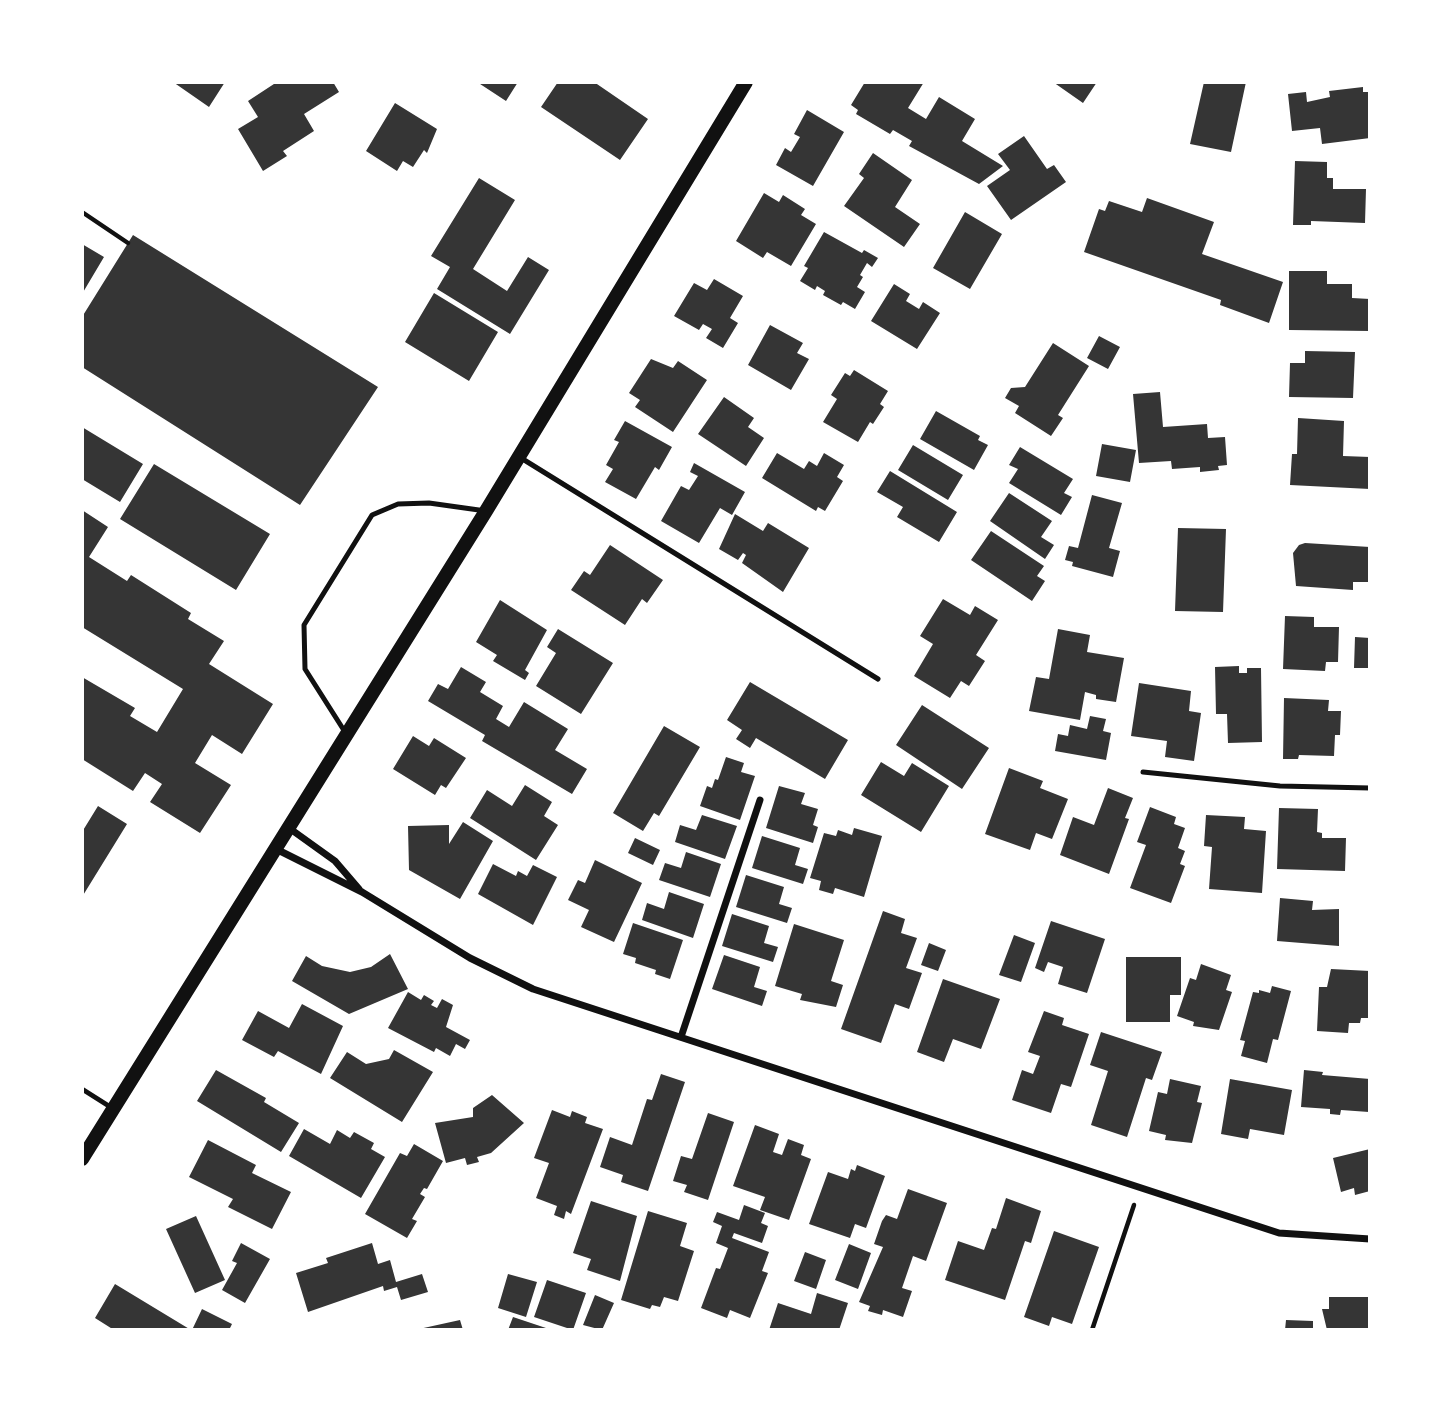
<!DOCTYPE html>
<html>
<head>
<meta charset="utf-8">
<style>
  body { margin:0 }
  #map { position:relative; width:1452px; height:1412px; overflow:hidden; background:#fff; font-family:"Roboto Serif",serif }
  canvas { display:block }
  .frame { position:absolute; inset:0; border:84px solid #fff; pointer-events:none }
</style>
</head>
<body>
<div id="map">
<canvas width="1452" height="1412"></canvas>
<div class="frame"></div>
</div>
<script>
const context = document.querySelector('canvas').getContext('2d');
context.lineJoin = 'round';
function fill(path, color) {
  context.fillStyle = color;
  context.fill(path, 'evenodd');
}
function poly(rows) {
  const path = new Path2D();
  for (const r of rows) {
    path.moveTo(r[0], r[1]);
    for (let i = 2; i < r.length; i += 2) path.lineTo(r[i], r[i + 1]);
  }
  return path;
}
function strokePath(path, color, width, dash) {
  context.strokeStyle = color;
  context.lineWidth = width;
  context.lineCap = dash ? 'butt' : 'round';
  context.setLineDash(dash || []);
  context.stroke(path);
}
const building = poly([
  [173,82,225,82,209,107],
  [277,82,333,82,339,92,304,114,314,131,283,151,287,156,263,171,238,129,258,117,248,101],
  [477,82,518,82,506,101],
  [558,82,594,82,648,119,620,160,541,107],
  [865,82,924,82,908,108,926,119,939,97,975,119,962,141,1003,166,979,184,909,146,912,141,893,130,890,134,856,114,858,110,851,105],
  [1053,82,1097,82,1083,103],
  [1204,82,1246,82,1231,152,1190,144],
  [1363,87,1363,92,1370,92,1370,138,1322,144,1320,128,1292,131,1288,94,1306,92,1307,102,1330,97,1329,91],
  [395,103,437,129,427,153,424,150,413,167,403,161,397,171,366,151],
  [807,110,844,132,813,186,776,165,785,148,791,152,800,137,794,134],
  [1024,136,1047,169,1054,165,1066,182,1011,220,987,186,1010,170,998,154],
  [873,153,912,180,895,207,920,224,904,247,844,206,864,178,859,174],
  [1295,161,1327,162,1327,178,1333,178,1333,189,1366,189,1365,223,1311,221,1311,225,1293,225],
  [479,178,515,200,473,269,507,291,528,257,549,270,510,334,437,289,450,267,431,256],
  [764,193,779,202,783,195,805,209,801,215,816,224,791,266,767,252,763,258,736,241],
  [1147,198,1214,222,1202,254,1283,282,1269,323,1220,305,1221,300,1084,252,1099,209,1105,211,1109,201,1142,212],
  [965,212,1002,234,970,289,933,268],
  [824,232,862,253,864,250,878,258,872,267,867,263,860,275,863,277,857,287,865,292,855,309,843,302,841,305,823,295,825,291,817,286,815,290,800,281,808,268,804,266],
  [133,235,378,387,300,505,82,367,82,317],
  [82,244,104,257,82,294],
  [1289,271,1327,271,1327,284,1352,284,1352,298,1370,299,1370,331,1289,330],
  [714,279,743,296,730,318,738,323,723,348,706,338,712,329,703,324,699,330,674,316,694,283,707,290],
  [894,284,910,294,906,301,919,309,923,302,940,313,917,349,871,321],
  [434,293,498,332,469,381,405,342],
  [770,325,803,343,797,353,809,359,791,390,748,365],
  [1099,336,1120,347,1108,369,1087,358],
  [1053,343,1089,366,1058,415,1063,418,1051,436,1015,413,1019,406,1005,398,1011,388,1025,387],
  [1305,351,1355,352,1353,398,1289,397,1290,363,1305,363],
  [651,359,673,368,678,361,707,380,673,432,635,407,640,400,629,393],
  [854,370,888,391,880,404,884,407,873,424,870,422,858,442,823,422,837,399,831,395,845,373,850,376],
  [1160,392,1163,427,1207,424,1208,438,1225,437,1227,465,1218,466,1219,470,1200,472,1200,467,1172,469,1171,461,1139,463,1133,394],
  [724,397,754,418,748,427,764,438,746,466,698,434],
  [936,411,980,436,978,440,988,445,974,470,920,439],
  [1298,418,1344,421,1343,456,1370,457,1370,489,1290,485,1292,454,1297,454],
  [625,421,672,447,659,470,655,467,636,499,605,482,613,469,606,465,619,442,614,440],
  [82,427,143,464,120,502,82,479],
  [1102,444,1136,450,1130,482,1096,476],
  [913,445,963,475,948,500,898,470],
  [1020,447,1073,479,1064,493,1072,497,1061,515,1009,483,1018,469,1009,465],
  [777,453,804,469,809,461,817,466,824,453,844,465,837,477,843,481,825,511,818,507,816,511,762,478],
  [694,463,745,492,732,515,720,508,699,543,661,521,681,486,689,490,698,476,690,472],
  [154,464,270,534,236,590,120,519],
  [890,471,957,512,939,542,897,517,903,507,877,492],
  [1009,493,1052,521,1041,537,1054,545,1045,559,990,521],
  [1092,495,1122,503,1109,548,1120,551,1113,577,1072,566,1073,562,1065,560,1069,546,1078,548],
  [82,510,108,527,89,557,127,581,131,575,191,613,188,619,224,641,209,664,273,704,242,754,212,735,195,763,231,785,200,833,150,802,162,784,145,773,133,791,82,759,82,677,135,708,130,716,157,732,183,689,82,627],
  [735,514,763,531,768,523,809,548,783,592,742,563,746,555,743,553,738,560,719,549],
  [1178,528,1226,529,1223,612,1175,611],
  [991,531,1044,566,1037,576,1045,581,1032,601,971,560],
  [1305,543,1370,547,1370,582,1353,582,1353,590,1296,586,1293,553,1299,545],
  [610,545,663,580,647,603,642,599,625,625,571,590,584,571,590,575],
  [943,599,970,615,975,606,998,620,976,655,985,661,969,686,961,681,950,698,914,676,933,644,920,636],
  [500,600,547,630,525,670,529,673,525,680,493,661,497,655,476,642],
  [1285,616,1314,617,1314,627,1339,627,1338,662,1326,662,1325,671,1283,669],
  [558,629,613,663,581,714,536,686,556,653,547,647],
  [1058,629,1090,635,1087,652,1124,658,1116,702,1096,699,1096,695,1085,692,1080,720,1029,711,1036,677,1049,679],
  [1355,637,1370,638,1370,668,1354,668],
  [1239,666,1239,673,1247,673,1247,668,1261,668,1262,742,1228,743,1227,714,1216,714,1215,667],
  [461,667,486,682,480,692,503,706,496,719,509,727,524,702,568,729,555,750,587,769,572,794,482,741,485,735,428,701,438,684,448,689],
  [750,682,848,740,825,779,756,738,750,748,736,739,742,730,727,720],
  [1139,683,1191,691,1189,711,1201,713,1194,761,1165,757,1167,741,1131,736],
  [1284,698,1329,700,1328,711,1341,711,1340,735,1335,735,1334,756,1299,755,1298,759,1283,759],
  [922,705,989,748,962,789,896,745],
  [1090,716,1106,719,1103,731,1111,733,1106,760,1055,751,1058,734,1068,736,1070,725,1087,729],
  [664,726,700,747,659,816,654,813,643,831,613,813],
  [413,736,429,746,434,738,466,758,446,788,441,785,435,795,393,769],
  [726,757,744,763,741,772,755,776,740,820,700,806,707,786,712,788,715,779,718,780],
  [881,762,904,776,912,763,949,786,921,832,861,795],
  [1009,768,1043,781,1040,788,1068,799,1052,839,1036,833,1030,850,985,834],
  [525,785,552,802,544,816,558,825,536,860,470,818,487,790,512,806],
  [779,786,805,793,801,804,818,809,813,825,818,827,813,843,766,828],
  [1108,788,1133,798,1125,818,1129,819,1109,874,1060,855,1073,817,1094,825],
  [98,806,127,824,82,897,82,832],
  [1150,807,1176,817,1174,824,1185,828,1178,848,1185,851,1180,864,1185,866,1171,903,1130,888,1146,845,1137,842],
  [1279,808,1318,809,1317,832,1322,833,1322,838,1346,838,1345,871,1277,869],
  [702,815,737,826,725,859,675,842,680,825,696,830],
  [1206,815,1245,817,1244,829,1266,831,1262,893,1209,889,1212,847,1204,846],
  [463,822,493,841,460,899,409,870,408,826,449,825,449,844],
  [854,828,882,836,864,897,835,888,833,894,819,890,821,881,810,878,824,833,836,836,838,830,852,835],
  [762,836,800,848,795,865,808,869,803,884,752,868],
  [635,838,660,850,653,865,628,853],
  [686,852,721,864,710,897,659,880,665,863,681,868],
  [595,860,642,883,614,942,581,927,589,910,568,900,578,880,585,883],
  [493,864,516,876,518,871,527,876,533,865,557,877,533,925,478,894],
  [746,875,784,887,779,904,792,908,787,923,736,907],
  [669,892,704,904,693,938,642,920,647,903,664,909],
  [1280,898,1313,901,1312,910,1339,909,1339,946,1277,941],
  [883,911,905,919,901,933,917,938,906,968,922,973,909,1009,895,1004,881,1043,841,1029],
  [732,914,769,926,764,943,778,947,773,962,722,946],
  [1051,921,1105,939,1087,993,1058,984,1063,967,1048,962,1044,972,1035,968],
  [633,923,683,940,670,979,655,974,656,970,635,963,636,958,623,954],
  [794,924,844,940,831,981,843,985,836,1007,800,1000,802,994,775,986],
  [1014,935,1035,943,1021,982,999,975],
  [929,943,946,950,938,971,921,965],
  [390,954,408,989,349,1014,292,981,306,956,322,966,350,972,371,967],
  [724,955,760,967,754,987,767,991,762,1006,712,989],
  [1126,957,1181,957,1181,995,1170,995,1170,1022,1126,1022],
  [1201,964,1231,975,1226,990,1232,992,1219,1030,1193,1026,1194,1022,1177,1016,1190,978,1196,980],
  [1331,969,1370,971,1370,1018,1361,1018,1360,1023,1349,1023,1348,1033,1317,1031,1319,987,1327,987],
  [943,979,1000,999,981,1049,953,1039,944,1062,917,1052],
  [1272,986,1291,991,1278,1040,1273,1039,1267,1063,1241,1056,1245,1041,1240,1040,1253,992,1259,993,1259,990,1270,993],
  [408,992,421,1000,424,995,434,1001,431,1005,437,1008,442,999,453,1005,446,1027,470,1040,465,1049,456,1044,450,1056,436,1048,434,1052,388,1028],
  [302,1004,343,1026,321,1074,278,1051,274,1057,242,1040,258,1011,289,1028],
  [1044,1011,1064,1018,1062,1025,1089,1034,1071,1087,1061,1084,1051,1113,1012,1100,1022,1070,1033,1074,1040,1056,1028,1052],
  [1101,1032,1162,1052,1152,1080,1146,1078,1127,1137,1091,1125,1108,1071,1090,1065],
  [394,1050,433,1072,402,1122,330,1078,347,1052,366,1064,389,1059],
  [216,1070,266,1098,264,1102,299,1123,281,1152,197,1101],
  [1304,1070,1323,1072,1322,1075,1370,1079,1369,1112,1341,1110,1340,1115,1330,1114,1330,1109,1301,1107],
  [661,1074,685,1082,648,1191,621,1182,623,1175,600,1167,610,1137,632,1145,647,1099,652,1100],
  [1170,1079,1201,1086,1197,1102,1202,1103,1192,1143,1165,1140,1166,1135,1149,1131,1158,1092,1167,1094],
  [1230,1079,1292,1090,1284,1135,1250,1129,1248,1139,1221,1134],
  [492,1095,524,1123,491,1153,477,1157,479,1162,467,1165,465,1158,446,1163,435,1123,473,1117,473,1108],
  [552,1110,570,1117,572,1111,587,1117,585,1123,603,1129,571,1214,566,1211,564,1219,554,1215,557,1206,536,1198,549,1163,534,1158],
  [708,1113,734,1122,708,1200,684,1192,687,1185,673,1181,681,1156,692,1159],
  [755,1125,779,1134,773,1152,782,1155,788,1139,804,1145,801,1155,811,1159,789,1220,760,1210,765,1197,733,1186],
  [304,1129,330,1144,337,1130,350,1138,354,1132,374,1143,371,1149,385,1157,361,1198,289,1156],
  [208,1140,256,1165,252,1173,291,1192,272,1229,228,1207,233,1199,189,1177],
  [414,1144,443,1161,427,1189,424,1188,420,1194,425,1197,412,1219,417,1221,407,1238,365,1214,400,1153,407,1156],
  [1370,1149,1370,1191,1355,1195,1354,1188,1341,1192,1333,1158],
  [857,1165,885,1176,866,1228,855,1224,850,1238,809,1224,828,1172,848,1179,851,1169,855,1171],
  [908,1189,947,1203,926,1261,913,1256,902,1288,912,1291,903,1317,883,1310,882,1315,868,1311,870,1306,859,1302,883,1247,874,1244,882,1221,886,1215,897,1219],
  [1006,1198,1041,1211,1031,1243,1025,1241,1005,1300,945,1280,958,1241,984,1250,992,1228,996,1229],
  [591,1201,637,1216,620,1281,587,1270,591,1259,573,1253],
  [744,1205,765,1213,761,1223,768,1226,762,1243,734,1233,732,1238,769,1252,762,1271,768,1273,750,1318,730,1310,727,1318,701,1308,716,1268,720,1269,728,1248,716,1243,722,1226,713,1222,717,1212,739,1220],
  [648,1211,687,1223,680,1246,694,1251,678,1301,664,1297,660,1307,652,1305,650,1309,621,1300],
  [196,1216,225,1280,195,1293,166,1229],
  [1054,1231,1099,1247,1072,1324,1052,1317,1049,1326,1024,1317],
  [241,1243,270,1259,245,1303,222,1290,237,1263,232,1261],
  [372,1243,378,1264,390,1260,396,1282,422,1274,428,1292,401,1300,397,1287,384,1291,383,1286,308,1312,296,1273,328,1263,326,1258],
  [849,1244,871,1253,858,1289,835,1280],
  [805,1252,826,1260,816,1289,794,1281],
  [508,1274,537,1282,526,1317,498,1308],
  [547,1280,586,1293,573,1330,534,1317],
  [115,1284,191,1330,114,1330,95,1318],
  [817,1293,848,1303,839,1330,769,1330,778,1303,811,1314],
  [595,1295,614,1303,602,1330,583,1325],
  [1329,1297,1370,1297,1370,1330,1327,1330,1322,1309,1329,1309],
  [202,1309,232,1324,229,1330,192,1330],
  [513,1317,549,1329,549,1330,508,1330],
  [460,1320,463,1330,419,1330,419,1329],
  [1286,1320,1313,1321,1313,1330,1285,1330]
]);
const path = poly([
  [82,212,128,243],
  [1092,1330,1134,1205]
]);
const service = poly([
  [521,458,878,679],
  [345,732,305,669,304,625,372,515,398,504,429,503,486,511],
  [1143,772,1280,786,1370,788],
  [82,1089,112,1108]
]);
const minor = poly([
  [289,828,335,861,359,889],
  [276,849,362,892,470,958,533,989,1279,1233,1370,1239],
  [681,1037,760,800]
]);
const secondary = poly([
  [82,1159,486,511,746,82]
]);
fill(building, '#353535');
strokePath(path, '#111', 4.5);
strokePath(service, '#111', 5);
strokePath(minor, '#111', 7);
strokePath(secondary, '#111', 14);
</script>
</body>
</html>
